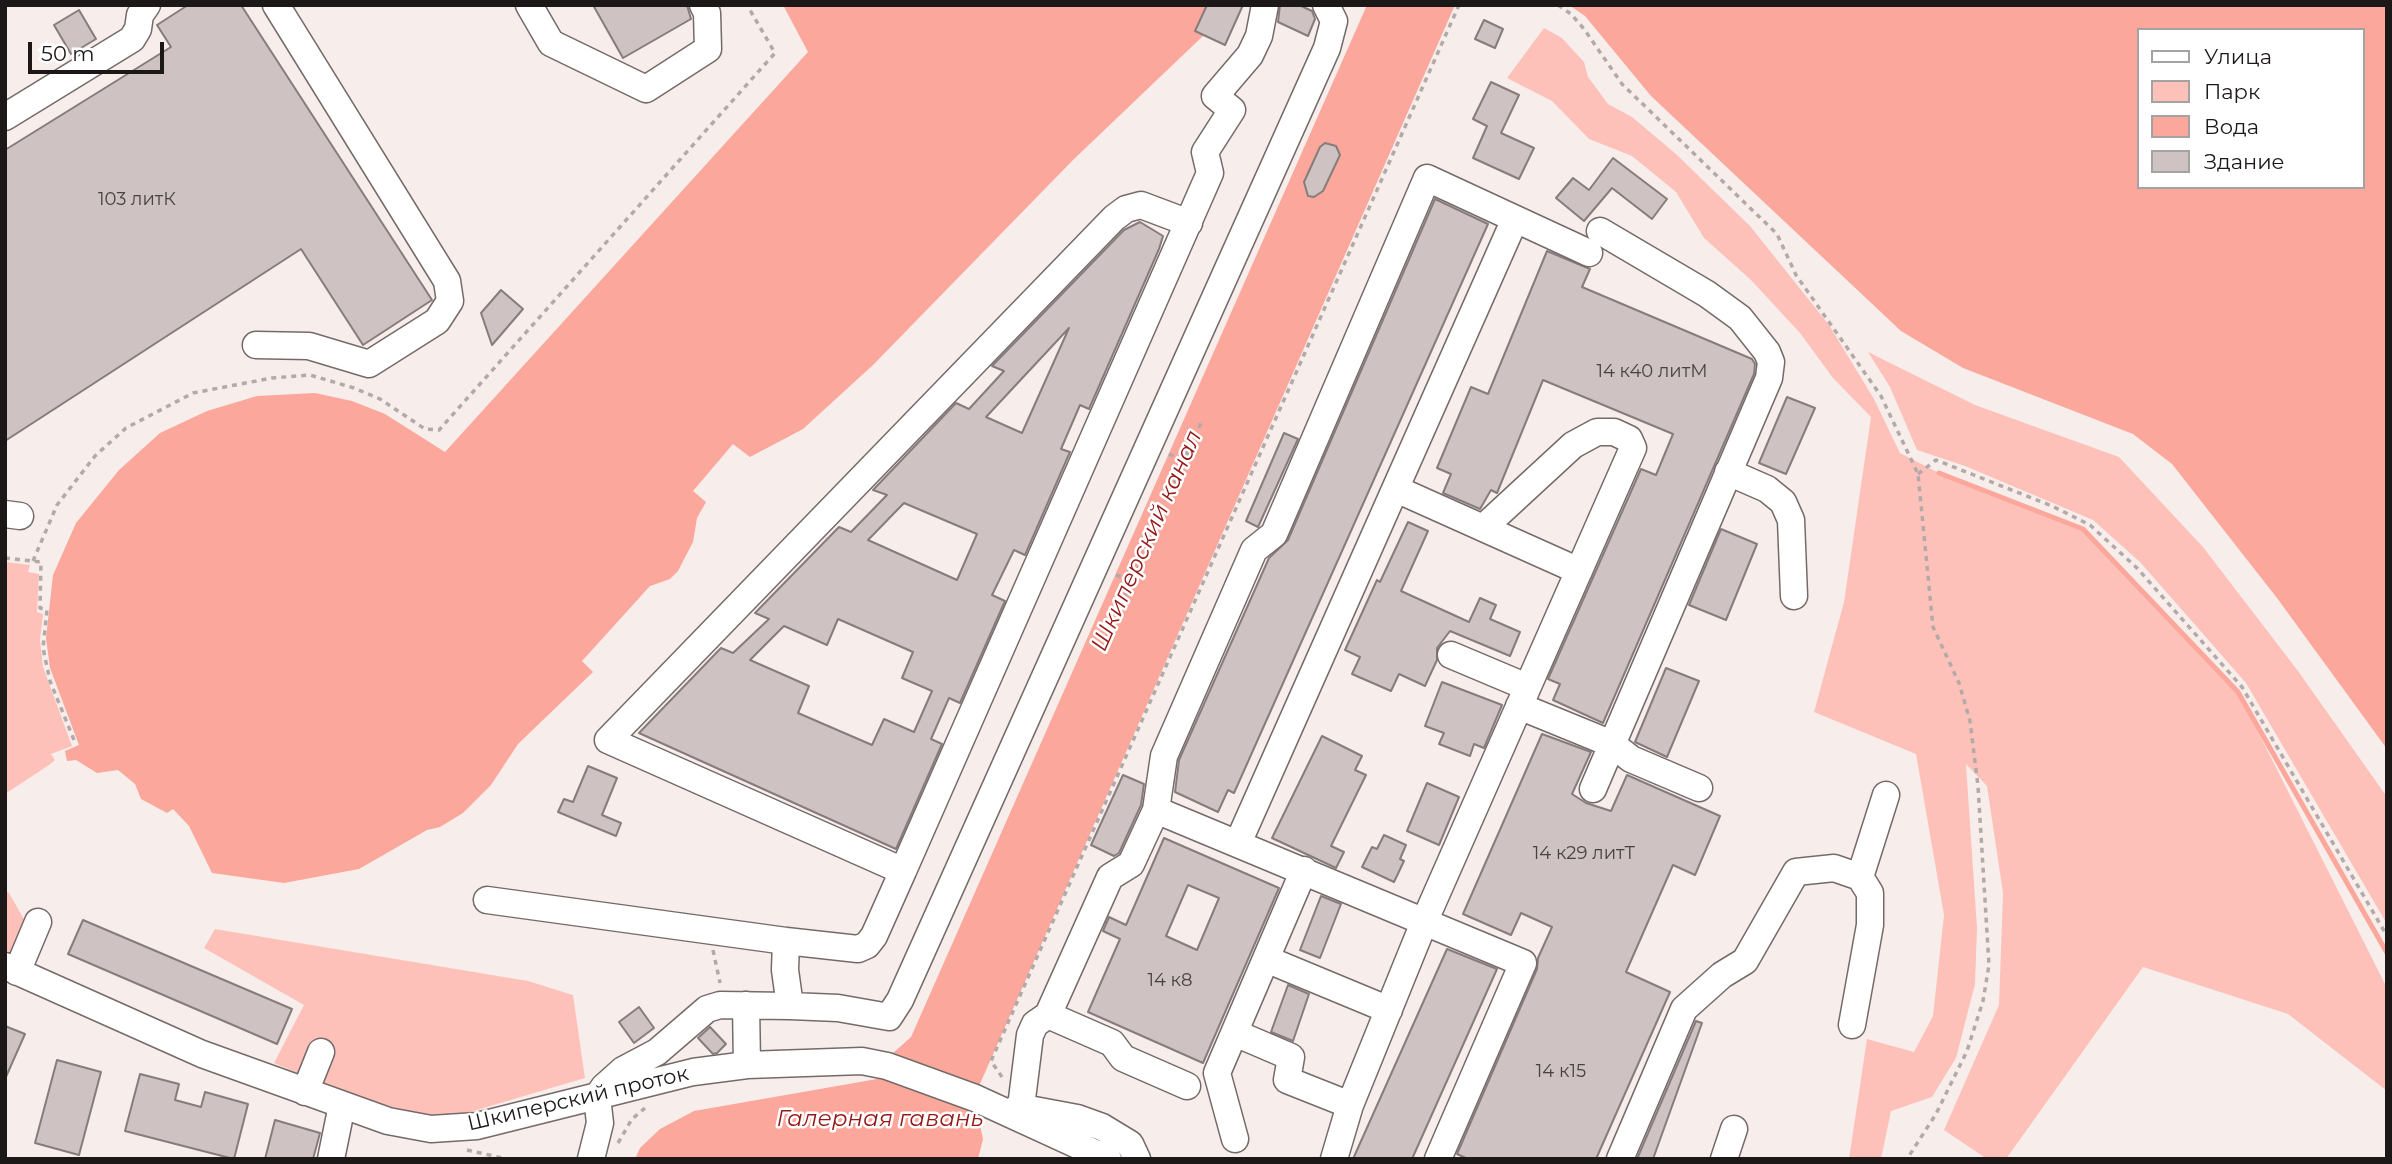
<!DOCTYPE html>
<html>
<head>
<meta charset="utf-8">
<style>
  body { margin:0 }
  #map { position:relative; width:2392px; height:1164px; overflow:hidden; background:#f7edeb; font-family:Montserrat,sans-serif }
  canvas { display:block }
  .frame { position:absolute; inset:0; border:7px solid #1b1817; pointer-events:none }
  .legend { position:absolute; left:2137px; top:28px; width:228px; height:161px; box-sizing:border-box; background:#fff; border:2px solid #a4a3a2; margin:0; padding:9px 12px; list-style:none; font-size:21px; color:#1b1817 }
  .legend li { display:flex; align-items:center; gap:14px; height:35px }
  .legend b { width:35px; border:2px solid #a4a3a2 }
  .scale { position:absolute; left:28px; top:42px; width:136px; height:32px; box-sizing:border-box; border:4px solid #1b1817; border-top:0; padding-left:9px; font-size:21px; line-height:24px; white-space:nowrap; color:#1b1817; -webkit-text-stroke:5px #fff; paint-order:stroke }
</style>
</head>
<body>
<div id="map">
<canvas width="2392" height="1164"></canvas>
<div class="frame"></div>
<ul class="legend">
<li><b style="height:9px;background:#fff"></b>Улица</li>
<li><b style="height:19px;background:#fec1b9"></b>Парк</li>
<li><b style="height:19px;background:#fba79c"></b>Вода</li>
<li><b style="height:19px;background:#cec3c2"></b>Здание</li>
</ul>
<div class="scale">50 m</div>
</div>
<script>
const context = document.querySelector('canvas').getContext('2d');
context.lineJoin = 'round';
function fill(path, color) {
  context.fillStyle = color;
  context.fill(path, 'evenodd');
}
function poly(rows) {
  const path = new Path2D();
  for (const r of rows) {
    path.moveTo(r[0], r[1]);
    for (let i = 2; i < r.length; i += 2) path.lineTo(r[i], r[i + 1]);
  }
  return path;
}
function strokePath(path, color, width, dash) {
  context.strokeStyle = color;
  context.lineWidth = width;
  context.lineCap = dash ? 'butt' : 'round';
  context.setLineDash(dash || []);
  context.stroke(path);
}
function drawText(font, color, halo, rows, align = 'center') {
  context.font = font + ' Montserrat,sans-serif';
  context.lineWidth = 5;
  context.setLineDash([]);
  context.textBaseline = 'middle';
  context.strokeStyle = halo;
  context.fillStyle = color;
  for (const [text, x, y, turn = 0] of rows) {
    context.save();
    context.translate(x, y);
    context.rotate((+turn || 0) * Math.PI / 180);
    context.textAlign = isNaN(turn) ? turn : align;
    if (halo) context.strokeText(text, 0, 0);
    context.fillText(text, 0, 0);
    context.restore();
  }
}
const green = poly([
  [1544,28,1562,38,1584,62,1588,77,1608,104,1632,117,1676,154,1750,226,1829,325,1874,399,1900,453,1939,473,2083,529,2238,692,2387,988,2387,1091,2288,1014,2143,967,2006,1159,1987,1159,1944,1130,1999,1005,2003,893,1987,786,1966,764,1977,928,1975,984,1956,1058,1932,1097,1891,1111,1881,1159,1849,1159,1867,1039,1914,1052,1933,1016,1944,915,1916,754,1814,712,1844,602,1871,417,1833,378,1800,333,1751,280,1704,238,1676,192,1632,156,1589,139,1552,101,1507,78],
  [1868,352,1975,405,2119,457,2203,547,2298,671,2387,797,2387,924,2246,683,2140,562,2093,520,1965,466,1917,450,1890,387],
  [5,562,30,565,28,572,39,574,37,612,43,614,40,640,43,667,72,746,51,754,55,760,49,765,5,794],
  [5,891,9,893,25,921,14,954,5,950],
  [215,929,528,981,573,995,585,1078,443,1120,353,1097,274,1063,304,1005,204,948]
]);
const water = poly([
  [783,5,1207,5,1195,31,1204,35,1073,160,873,365,803,429,750,457,733,444,693,491,706,502,697,518,693,542,678,571,670,579,650,586,582,661,593,672,518,744,491,785,463,813,440,827,427,830,359,869,284,883,212,873,189,826,173,809,167,813,141,799,135,784,118,770,97,773,76,760,67,761,65,751,79,745,50,668,46,638,53,575,76,523,119,470,160,433,207,411,257,396,315,393,352,401,385,414,445,452,808,52],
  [1367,5,1455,5,979,1086,970,1111,980,1125,983,1139,978,1159,635,1159,640,1148,660,1129,694,1111,883,1078,892,1054,911,1037],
  [1569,5,2387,5,2387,749,2277,598,2172,464,2133,434,1963,368,1901,331,1651,96,1585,16],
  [2138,30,2362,30,2362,187,2138,187]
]);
const stream = poly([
  [1939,473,2083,529,2238,692,2387,953]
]);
const building = poly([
  [188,5,241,5,432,300,363,345,301,249,5,441,5,150,171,47,157,25,188,5],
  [593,5,687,5,691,19,623,58,593,5],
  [1207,5,1243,5,1225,45,1195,31,1207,5],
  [1280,5,1299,5,1312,11,1315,19,1308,36,1278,22,1280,5],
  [79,10,96,39,71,54,54,25,79,10],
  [1484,20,1503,29,1495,48,1475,39,1484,20],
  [1491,82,1519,95,1501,133,1534,148,1519,179,1473,158,1487,126,1473,119,1491,82],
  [1325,143,1336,146,1340,155,1323,191,1314,197,1308,196,1304,182,1320,147,1325,143],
  [1613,158,1667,199,1652,219,1612,188,1584,221,1556,198,1573,178,1589,190,1613,158],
  [1435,199,1488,224,1234,793,1228,790,1218,812,1175,792,1179,760,1269,558,1288,540,1435,199],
  [1140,222,1163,236,1159,249,1089,409,1080,405,1061,449,1070,452,1025,555,1014,550,992,595,1005,601,960,703,949,698,931,739,942,744,896,849,639,733,721,648,733,653,769,619,755,613,839,527,851,532,887,495,873,490,956,403,969,409,1004,371,992,366,1124,230,1140,222],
  [1069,328,1022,433,986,417,1069,328],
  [904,503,977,534,957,580,868,540,904,503],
  [838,619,913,652,902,678,932,691,914,732,884,719,872,745,798,713,809,686,750,660,784,626,827,645,838,619],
  [1547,251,1590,269,1582,287,1752,359,1755,364,1754,374,1603,723,1553,700,1560,684,1548,679,1641,469,1656,475,1673,434,1543,380,1497,493,1491,490,1480,509,1443,493,1451,474,1437,468,1471,387,1488,394,1547,251],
  [501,290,523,309,492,345,481,313,501,290],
  [1787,397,1815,408,1786,474,1759,463,1787,397],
  [1284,433,1298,439,1258,527,1246,521,1284,433],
  [1408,522,1428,531,1401,591,1469,622,1480,598,1496,605,1490,619,1520,632,1510,656,1450,631,1437,648,1437,660,1425,686,1399,674,1391,691,1352,674,1360,657,1345,650,1377,580,1380,582,1408,522],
  [1721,529,1757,544,1726,620,1689,605,1721,529],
  [1666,668,1699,681,1667,757,1635,742,1666,668],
  [1442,682,1502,705,1484,748,1474,744,1470,756,1439,744,1444,733,1425,726,1442,682],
  [1542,734,1591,752,1572,794,1586,803,1611,811,1627,775,1720,816,1695,875,1673,865,1626,972,1670,992,1596,1159,1468,1159,1457,1154,1537,969,1538,958,1552,927,1521,913,1511,935,1463,914,1542,734],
  [1322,736,1362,756,1355,770,1366,775,1331,846,1344,852,1336,868,1272,838,1322,736],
  [588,766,617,778,602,815,621,823,616,836,558,812,564,799,573,802,588,766],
  [1123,775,1144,784,1141,805,1119,853,1114,856,1091,845,1123,775],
  [1427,783,1459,797,1439,845,1407,831,1427,783],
  [1384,835,1406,845,1400,859,1404,861,1394,882,1362,867,1372,847,1377,849,1384,835],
  [1164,838,1279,888,1203,1063,1088,1012,1120,939,1103,931,1109,917,1126,925,1164,838],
  [1188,885,1219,898,1197,950,1166,936,1188,885],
  [1321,896,1341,904,1320,958,1300,950,1321,896],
  [83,920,292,1009,277,1044,68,954,83,920],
  [1447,949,1497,969,1412,1159,1353,1159,1447,949],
  [1288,985,1309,994,1293,1041,1271,1032,1288,985],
  [639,1007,654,1028,634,1043,619,1022,639,1007],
  [1696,1021,1702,1023,1653,1159,1637,1159,1696,1021],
  [5,1026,25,1034,5,1079,5,1026],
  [710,1027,726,1044,717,1053,713,1054,698,1038,710,1027],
  [57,1060,101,1072,79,1155,35,1143,57,1060],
  [140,1074,179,1084,175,1100,201,1107,205,1092,248,1104,234,1159,125,1131,140,1074],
  [275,1120,320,1133,313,1159,265,1159,275,1120]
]);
const path = poly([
  [1558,5,1571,14,1584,29,1622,84,1777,234,1796,275,1881,396,1918,474,1933,627,1959,683,1970,721,1978,786,1989,965,1983,1001,1967,1051,1936,1114,1907,1159],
  [1169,454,1184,461],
  [1918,474,1936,460,2052,506,2090,525,2137,568,2242,687,2387,936],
  [1166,501,1202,421],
  [5,558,41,562,40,608,47,610,43,648,50,681,74,740],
  [33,561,57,505,95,456,126,428,193,393,272,378,310,375,354,388,380,399,425,429,439,430,775,53,747,5],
  [1116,575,1132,581],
  [1116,616,1151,539],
  [713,950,720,983],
  [1002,1077,991,1061,1459,5],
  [618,1143,632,1119,645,1108],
  [467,1150,507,1159]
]);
const minor = poly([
  [529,5,551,43,646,89,708,49,707,13,703,5],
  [5,117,132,39,138,29,140,15,147,5],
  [256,345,309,346,369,364,437,321,450,301,447,281,276,5],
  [1728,472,1767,489,1783,502,1791,520,1794,596],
  [1396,489,1579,571],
  [5,514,20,516],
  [1451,655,1527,687],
  [1519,706,1612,744,1631,759,1699,788],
  [1593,789,1769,378,1771,362,1767,352,1740,318,1707,294,1600,231],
  [1156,810,1523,963,1438,1159],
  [1238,843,1515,219],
  [903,871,1210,173,1205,152,1232,110,1215,96,1250,55,1259,36,1265,5],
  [1860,877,1886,795],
  [487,900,786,941,858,949,867,945,874,936,903,871,608,740,1114,218,1126,209,1141,205,1189,223],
  [786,941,785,970,790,1006],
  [1266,959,1389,1010],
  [5,966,202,1054,388,1121,431,1129,477,1126,693,1072,747,1065,862,1061,887,1066,975,1098,1108,1159],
  [17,972,38,922],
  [746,1005,747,1065],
  [1048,1015,1112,1043,1123,1058,1187,1086],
  [1235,1033,1291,1057,1287,1080,1350,1105],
  [305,1092,321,1052],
  [1018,1107,1077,1118,1102,1127,1130,1144,1137,1159],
  [1021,1107,1030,1035,1035,1024,1048,1015,1110,877,1131,864,1156,810,1164,756,1254,550,1274,534,1427,178,1589,253],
  [1235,1139,1217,1073,1304,870],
  [331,1159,342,1105],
  [591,1159,600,1123,597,1097,604,1087,623,1070,657,1052,707,1009,720,1005,790,1006,838,1008,889,1017,900,1000,1327,48,1334,21,1326,5],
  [1334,1159,1350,1105,1425,920,1633,448,1629,439,1614,432,1597,432,1573,445,1483,528],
  [1620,1159,1684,1009,1722,975,1745,961,1796,872,1834,868,1860,877,1870,893,1870,925,1852,1025],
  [1724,1159,1734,1129]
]);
const numberNames = [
  ["103 литК",137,200],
  ["14 к40 литМ",1652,372],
  ["14 к29 литТ",1584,854],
  ["14 к8",1170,981],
  ["14 к15",1561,1072]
];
const streetNames = [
  ["Шкиперский проток",578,1099,-13]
];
const waterNames = [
  ["Шкиперский канал",1147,541,-66],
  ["Галерная гавань",880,1119]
];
fill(green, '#fec1b9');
fill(water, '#fba79c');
strokePath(stream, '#fba79c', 5);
fill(building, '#cec3c2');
strokePath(building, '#867c7b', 2);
strokePath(minor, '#746b69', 29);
strokePath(path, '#b2aaa8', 3.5, [5, 5]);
strokePath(minor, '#fff', 26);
drawText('18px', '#484342', null, numberNames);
drawText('21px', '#1b1817', '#fff', streetNames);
drawText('italic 23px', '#931918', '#fff', waterNames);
</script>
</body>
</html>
